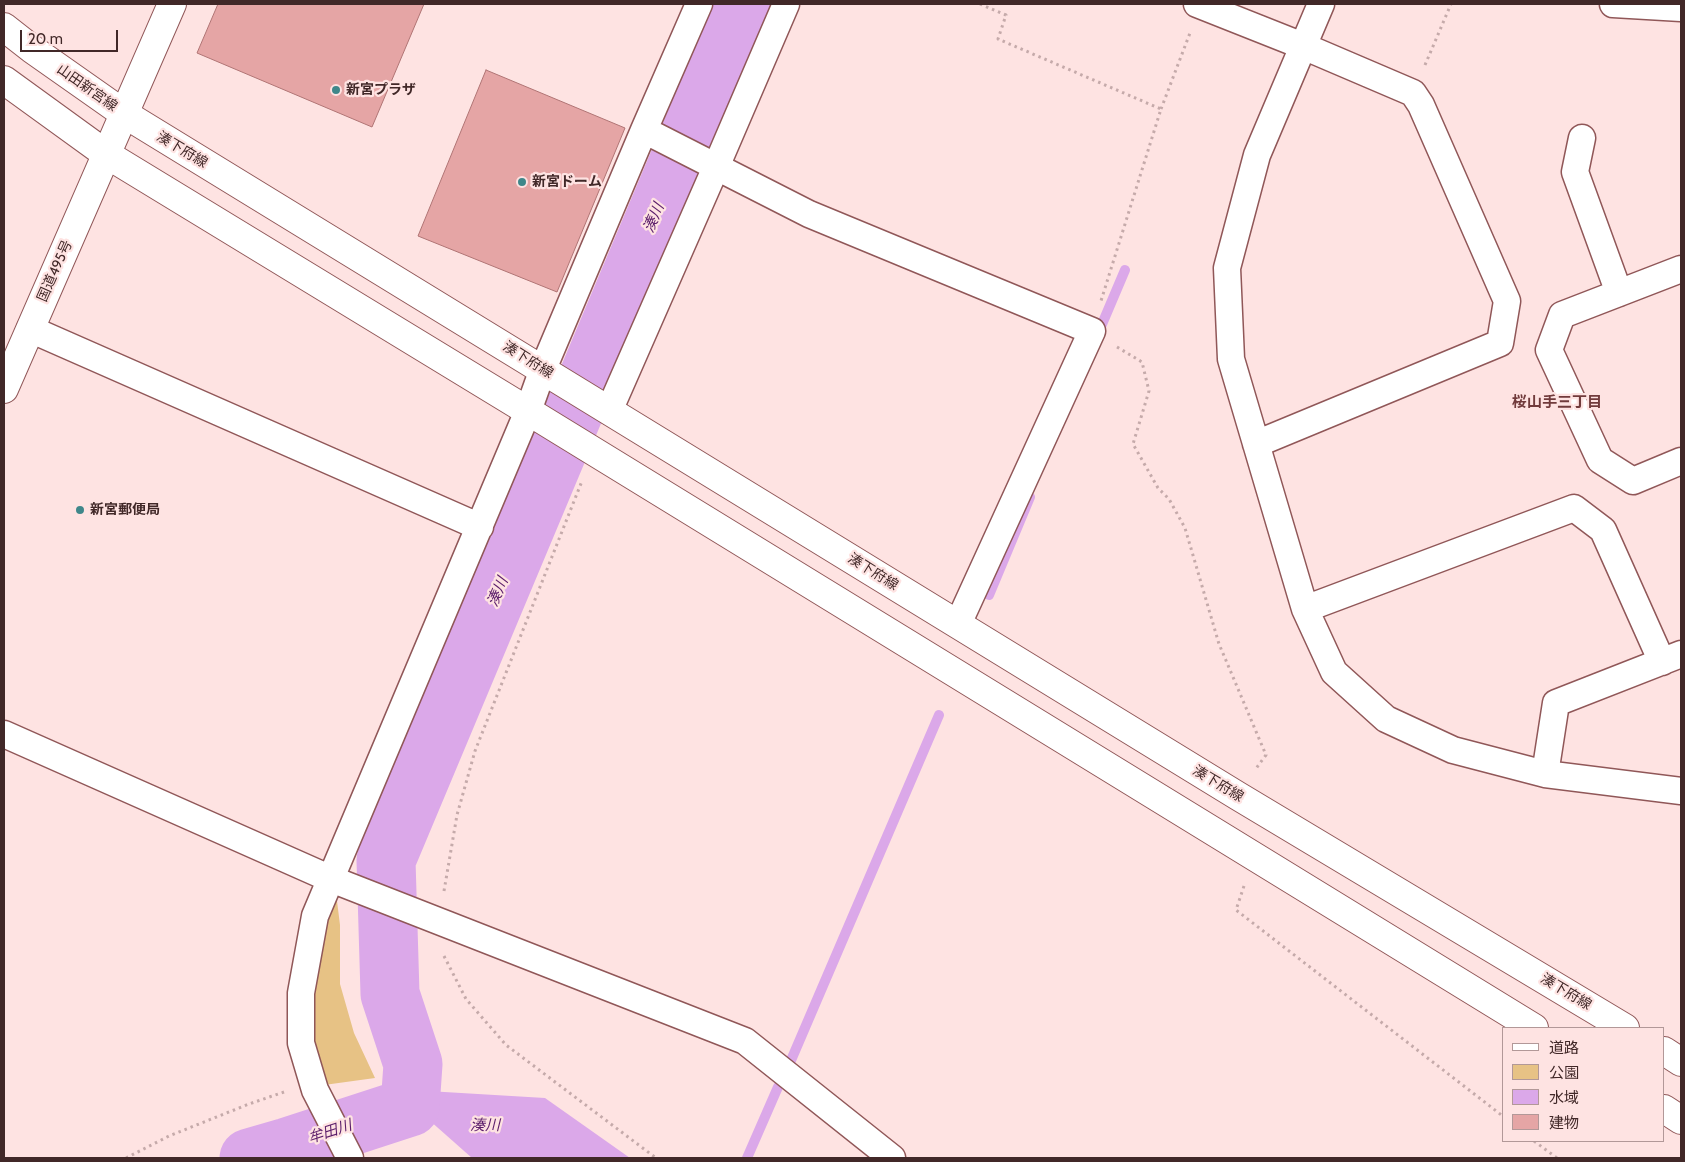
<!DOCTYPE html>
<html>
<head>
<meta charset="utf-8">
<style>
  body { margin:0 }
  #map { position:relative; width:1685px; height:1162px; overflow:hidden; background:#fee3e2; font-family:Cabin,"Noto Sans JP",sans-serif }
  canvas { display:block }
  .frame { position:absolute; inset:0; border:5px solid #412828; pointer-events:none }
  .legend { position:absolute; left:1502px; top:1027px; width:162px; height:115px; box-sizing:border-box; background:#fee3e2; border:1px solid #b29898; margin:0; padding:6px 9px; list-style:none; font-size:15px; color:#412828 }
  .legend li { display:flex; align-items:center; gap:10px; height:25px }
  .legend b { width:25px; border:1px solid #b29898 }
  .scale { position:absolute; left:20px; top:30px; width:98px; height:22px; box-sizing:border-box; border:2px solid #412828; border-top:0; padding-left:6px; font-size:15px; line-height:18px; white-space:nowrap; color:#412828; -webkit-text-stroke:4px #fee3e2; paint-order:stroke }
</style>
</head>
<body>
<div id="map">
<canvas width="1685" height="1162"></canvas>
<div class="frame"></div>
<ul class="legend">
<li><b style="height:6px;background:#fff"></b>道路</li>
<li><b style="height:14px;background:#e7c285"></b>公園</li>
<li><b style="height:14px;background:#dba8e9"></b>水域</li>
<li><b style="height:14px;background:#e5a5a5"></b>建物</li>
</ul>
<div class="scale">20 m</div>
</div>
<script>
const context = document.querySelector('canvas').getContext('2d');
context.lineJoin = 'round';
function fill(path, color) {
  context.fillStyle = color;
  context.fill(path, 'evenodd');
}
function poly(rows) {
  const path = new Path2D();
  for (const r of rows) {
    path.moveTo(r[0], r[1]);
    for (let i = 2; i < r.length; i += 2) path.lineTo(r[i], r[i + 1]);
  }
  return path;
}
function strokePath(path, color, width, dash) {
  context.strokeStyle = color;
  context.lineWidth = width;
  context.lineCap = dash ? 'butt' : 'round';
  context.setLineDash(dash || []);
  context.stroke(path);
}
function drawText(font, color, halo, rows, align = 'center') {
  context.font = font + ' Cabin,"Noto Sans JP",sans-serif';
  context.lineWidth = 4.5;
  context.setLineDash([]);
  context.textBaseline = 'middle';
  context.strokeStyle = halo;
  context.fillStyle = color;
  for (const [text, x, y, turn = 0] of rows) {
    context.save();
    context.translate(x, y);
    context.rotate((+turn || 0) * Math.PI / 180);
    context.textAlign = isNaN(turn) ? turn : align;
    if (halo) context.strokeText(text, 0, 0);
    context.fillText(text, 0, 0);
    context.restore();
  }
}
const green = poly([
  [336,893,340,925,340,984,354,1033,375,1078,324,1085,310,1043,315,942]
]);
const water = poly([
  [394,1089,545,1098,630,1158,472,1158]
]);
const stream = poly([
  [1097,336,1125,270],
  [989,595,1030,497],
  [789,1065,939,715],
  [747,1158,778,1087]
]);
const river = poly([
  [410,1107,413,1064,390,994,386,860,687,142,743,4],
  [249,1158,287,1147,410,1107]
]);
const building = poly([
  [218,4,424,4,372,127,197,53,218,4],
  [486,70,625,128,557,292,418,236,486,70]
]);
const path = poly([
  [980,4,1006,15,998,39,1161,109,1100,304],
  [1425,65,1451,4],
  [1161,109,1190,33],
  [1117,347,1142,362,1149,391,1133,444,1158,488,1169,499,1185,528,1219,644,1266,755,1255,770],
  [1244,886,1236,910,1504,1117],
  [444,891,457,815,475,751,582,481],
  [444,956,466,999,506,1045,656,1158],
  [1534,1141,1557,1158],
  [126,1158,169,1136,249,1104,284,1092]
]);
const street = poly([
  [1197,4,1303,46,1413,93,1421,105,1507,301,1500,343,1256,444],
  [1321,4,1257,155,1227,268,1231,359,1305,609,1334,672,1386,719,1453,750,1545,774,1681,791],
  [1613,4,1681,8],
  [644,130,809,214,1092,331,958,624],
  [1582,138,1575,172,1619,293],
  [1681,269,1562,315,1549,350,1600,460,1633,481,1681,461],
  [30,329,480,527],
  [609,411,716,167,786,4],
  [1305,609,1574,508,1603,530,1662,662],
  [4,734,331,879,745,1041,892,1158],
  [1545,774,1556,703,1681,654],
  [350,1158,315,1090,301,1043,301,993,315,916,528,411,543,369,644,130,699,4]
]);
const secondary = poly([
  [4,27,32,49,123,113,1238,796,1625,1028],
  [4,80,106,154,528,411,1534,1028],
  [1664,1051,1681,1062],
  [1664,1109,1681,1120]
]);
const highway = poly([
  [4,389,172,4]
]);
const markers = [
  [336,90,5,"#3f878a"],
  [522,182,5,"#3f878a"],
  [80,510,5,"#3f878a"]
];
const streetNames = [
  ["山田新宮線",87,88,35],
  ["湊下府線",182,150,31],
  ["国道495号",55,271,-66],
  ["湊下府線",528,360,32],
  ["湊下府線",873,572,32],
  ["湊下府線",1218,784,31],
  ["湊下府線",1566,992,31]
];
const poiNames = [
  ["新宮プラザ",346,90],
  ["新宮ドーム",532,182],
  ["新宮郵便局",90,510]
];
const waterNames = [
  ["湊川",654,218,-67],
  ["湊川",498,592,-67],
  ["湊川",485,1126],
  ["牟田川",330,1132,-18]
];
const neighbourhoodNames = [
  ["桜山手三丁目",1557,403]
];
fill(green, '#e7c285');
fill(water, '#dba8e9');
strokePath(stream, '#dba8e9', 10);
strokePath(river, '#dba8e9', 59);
fill(building, '#e5a5a5');
strokePath(building, '#b07474', 1);
strokePath(street, '#905758', 29);
strokePath(secondary, '#905758', 30);
strokePath(highway, '#905758', 30);
strokePath(path, '#c5aaaa', 3, [2.5, 4]);
strokePath(street, '#fff', 26);
strokePath(secondary, '#fff', 28);
strokePath(highway, '#fff', 28);
for (const [x, y, r, color] of markers) {
  const dot = new Path2D();
  dot.arc(x, y, r, 0, 2 * Math.PI);
  context.fillStyle = color;
  context.fill(dot);
  strokePath(dot, '#fee3e2', 2);
}
drawText('14px', '#412828', '#fee3e2', streetNames);
drawText('bold 14px', '#412828', '#fee3e2', poiNames, 'left');
drawText('italic 15px', '#5b1d6a', '#fee3e2', waterNames);
drawText('bold 15px', '#713b3c', '#fee3e2', neighbourhoodNames);
</script>
</body>
</html>
